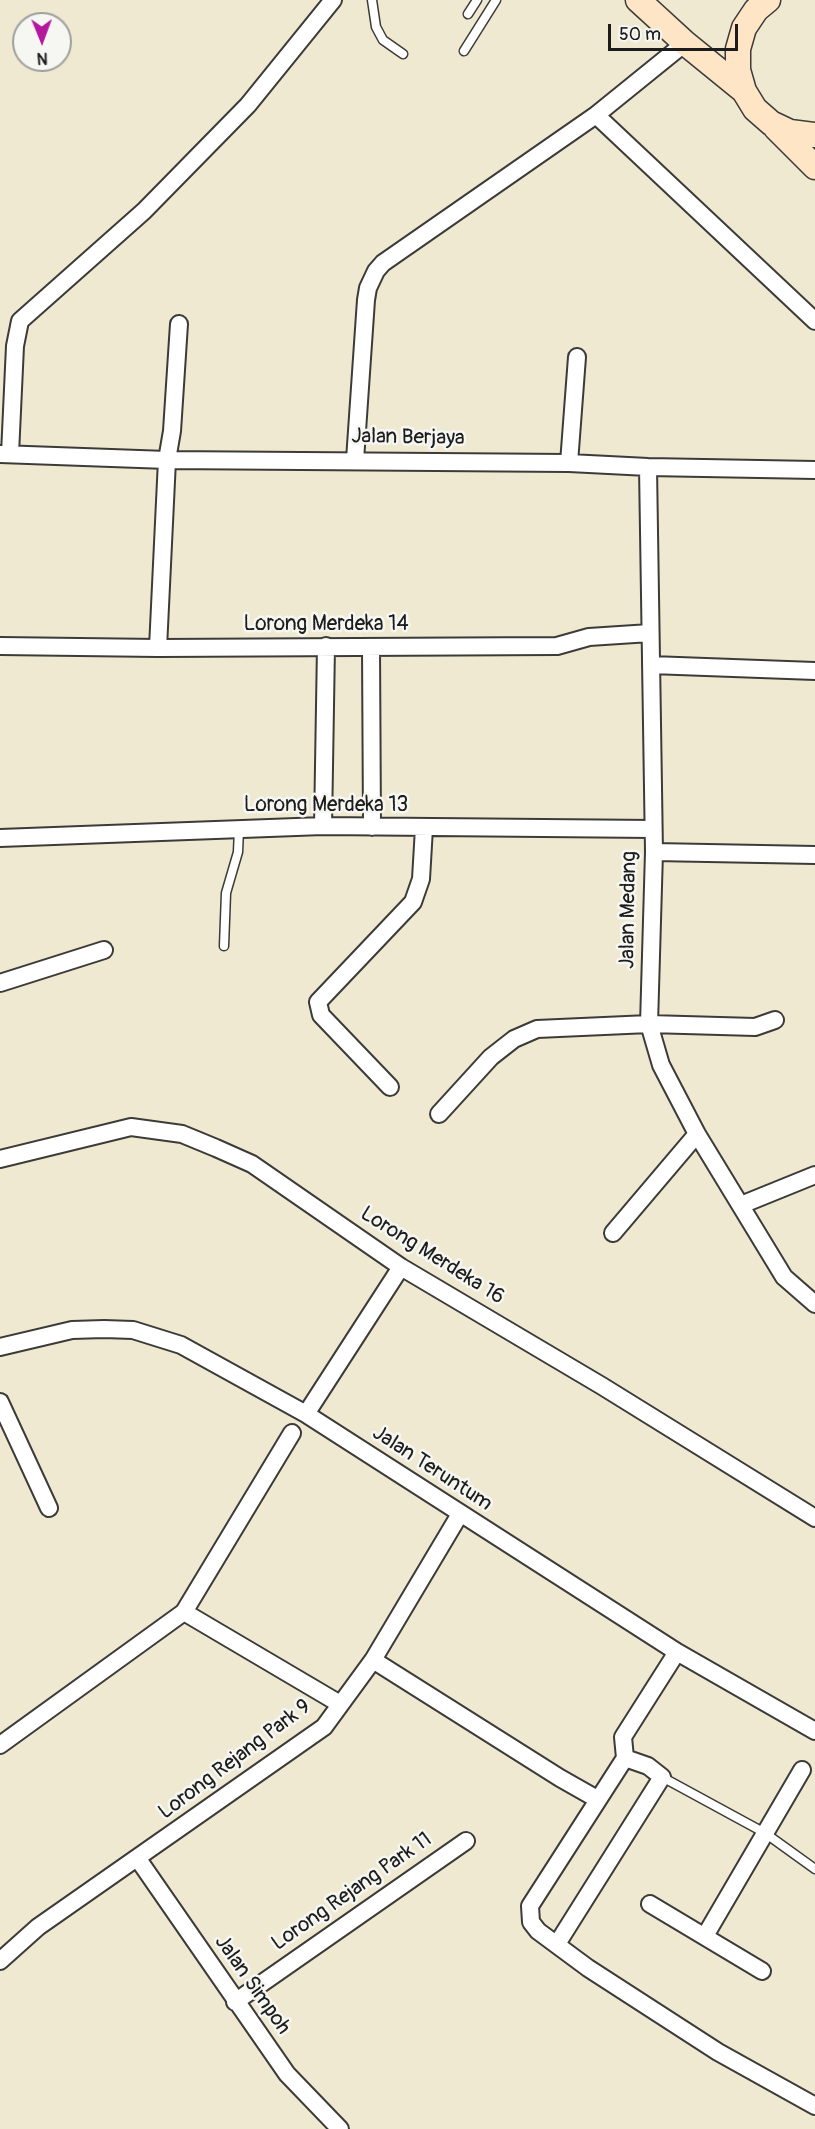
<!DOCTYPE html>
<html>
<head>
<meta charset="utf-8">
<style>
  body { margin:0 }
  #map { position:relative; width:815px; height:2129px; overflow:hidden; background:#efe9d2; font-family:Pangolin,sans-serif }
  canvas { display:block }
  .north { position:absolute; left:12px; top:12px; width:60px; height:60px; box-sizing:border-box; background:#f6f6f2; border:2px solid #9f9f9c; border-radius:50%; rotate:179deg; font-size:16px; font-weight:700; line-height:24px; text-align:center; color:#1c1c1c }
  .north::after { content:''; display:block; margin:auto; width:21px; height:27px; background:#b5179e; clip-path:polygon(50% 0,100% 100%,50% 72%,0 100%) }
  .scale { position:absolute; left:608px; top:24px; width:130px; height:27px; box-sizing:border-box; border:3px solid #1c1c1c; border-top:0; padding-left:8px; font-size:18px; line-height:21px; white-space:nowrap; color:#1c1c1c; -webkit-text-stroke:4px #f6f6f2; paint-order:stroke }
</style>
</head>
<body>
<div id="map">
<canvas width="815" height="2129"></canvas>
<div class="north">N</div>
<div class="scale">50 m</div>
</div>
<script>
const context = document.querySelector('canvas').getContext('2d');
context.lineJoin = 'round';
function poly(rows) {
  const path = new Path2D();
  for (const r of rows) {
    path.moveTo(r[0], r[1]);
    for (let i = 2; i < r.length; i += 2) path.lineTo(r[i], r[i + 1]);
  }
  return path;
}
function strokePath(path, color, width, dash) {
  context.strokeStyle = color;
  context.lineWidth = width;
  context.lineCap = dash ? 'butt' : 'round';
  context.setLineDash(dash || []);
  context.stroke(path);
}
function drawText(font, color, halo, rows, align = 'center') {
  context.font = font + ' Pangolin,sans-serif';
  context.lineWidth = 5;
  context.setLineDash([]);
  context.textBaseline = 'middle';
  context.strokeStyle = halo;
  context.fillStyle = color;
  for (const [text, x, y, turn = 0] of rows) {
    context.save();
    context.translate(x, y);
    context.rotate((+turn || 0) * Math.PI / 180);
    context.textAlign = isNaN(turn) ? turn : align;
    if (halo) context.strokeText(text, 0, 0);
    context.fillText(text, 0, 0);
    context.restore();
  }
}
const service = poly([
  [372,0,376,27,383,40,403,54],
  [468,14,477,0],
  [464,51,496,0],
  [224,946,226,893,238,852,239,829],
  [662,1777,765,1833,815,1869]
]);
const minor = poly([
  [596,115,815,321],
  [0,454,167,460,569,463,648,467,815,470],
  [10,454,15,346,20,321,144,211,248,105,333,0],
  [355,460,366,300,368,288,376,271,383,263,596,115,685,43],
  [569,463,577,357],
  [648,467,654,852,649,1024,661,1065,697,1134,784,1277,815,1304],
  [0,646,158,648,557,646,589,637,650,633],
  [371,647,372,827],
  [158,648,167,460,172,431,179,324],
  [651,665,815,671],
  [323,826,326,646],
  [0,838,323,826,653,829],
  [654,852,815,855],
  [0,983,104,950],
  [390,1087,321,1015,318,1002,413,902,421,879,424,828],
  [439,1114,491,1057,514,1039,537,1029,649,1024,755,1027,775,1020],
  [0,1159,131,1127,182,1134,216,1148,252,1164,401,1267,602,1386,815,1518],
  [741,1205,815,1175],
  [613,1233,697,1134],
  [0,1347,72,1330,104,1329,133,1330,181,1345,306,1414,677,1652,815,1731],
  [0,1402,49,1508],
  [306,1414,401,1267],
  [184,1612,340,1704],
  [677,1652,623,1737,625,1758,530,1906,531,1922,538,1931,588,1968,718,2052,815,2106],
  [373,1660,560,1778,597,1799],
  [0,1745,184,1612,292,1433],
  [138,1859,287,2074,340,2129],
  [650,1904,762,1971],
  [705,1936,802,1770],
  [557,1944,662,1777,648,1766,625,1758],
  [0,1961,38,1927,324,1727,373,1660,460,1514],
  [235,2002,466,1841]
]);
const secondary = poly([
  [638,0,685,43,744,91],
  [768,0,756,10,744,28,738,49,738,70,744,91,755,109,771,123,790,132,815,135],
  [776,128,815,167]
]);
const streetNames = [
  ["Jalan Berjaya",408,438,1],
  ["Lorong Merdeka 14",326,625],
  ["Lorong Merdeka 13",326,806],
  ["Jalan Medang",629,910,-89],
  ["Lorong Merdeka 16",432,1256,32],
  ["Jalan Teruntum",432,1469,33],
  ["Lorong Rejang Park 9",235,1760,-37],
  ["Lorong Rejang Park 11",352,1892,-35],
  ["Jalan Simpoh",252,1985,55]
];
strokePath(service, '#3c3b37', 11);
strokePath(minor, '#3c3b37', 20);
strokePath(secondary, '#3c3b37', 27);
strokePath(service, '#fff', 8);
strokePath(minor, '#fff', 16);
strokePath(secondary, '#fde5c5', 24);
drawText('21px', '#1c1c1c', '#f6f6f2', streetNames);
</script>
</body>
</html>
